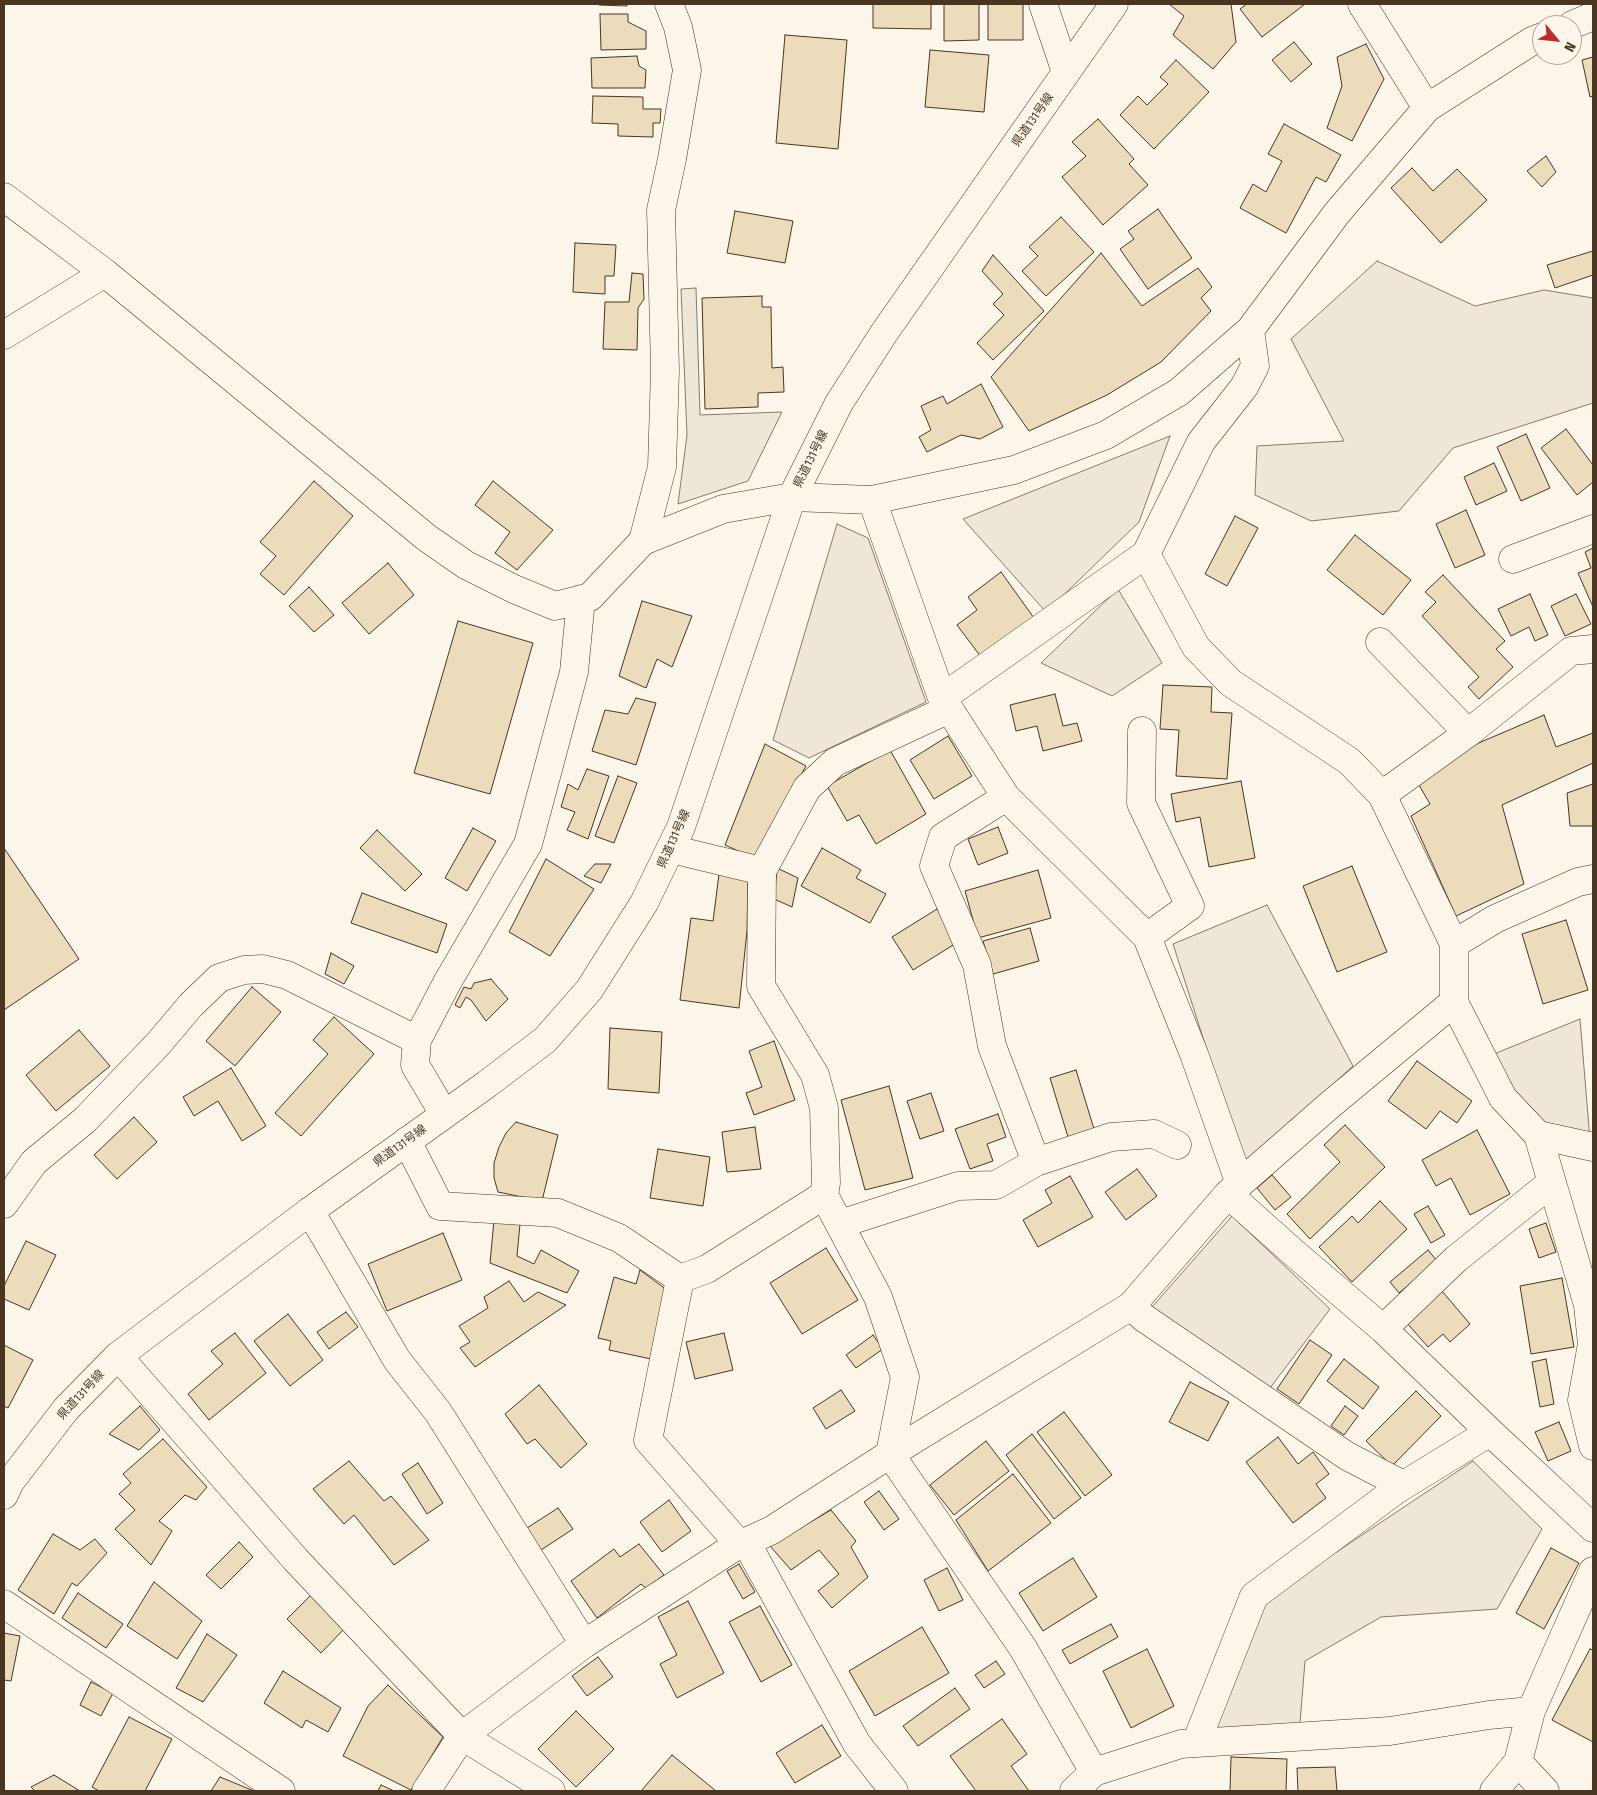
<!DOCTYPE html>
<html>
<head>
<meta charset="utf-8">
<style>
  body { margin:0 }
  #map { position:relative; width:1597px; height:1795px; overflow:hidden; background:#fbf6e9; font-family:"Fira Sans Condensed",sans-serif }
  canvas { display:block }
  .frame { position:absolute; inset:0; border:5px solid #4a3520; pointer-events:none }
  .north { position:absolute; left:1532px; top:15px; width:50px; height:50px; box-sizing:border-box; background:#fbf6e9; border:1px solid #b4a999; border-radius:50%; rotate:118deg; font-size:14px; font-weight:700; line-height:20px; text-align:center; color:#4a3520 }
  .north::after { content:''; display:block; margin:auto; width:18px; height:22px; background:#c62828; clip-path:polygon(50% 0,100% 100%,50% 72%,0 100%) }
</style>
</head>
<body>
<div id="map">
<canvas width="1597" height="1795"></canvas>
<div class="frame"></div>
<div class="north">N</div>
</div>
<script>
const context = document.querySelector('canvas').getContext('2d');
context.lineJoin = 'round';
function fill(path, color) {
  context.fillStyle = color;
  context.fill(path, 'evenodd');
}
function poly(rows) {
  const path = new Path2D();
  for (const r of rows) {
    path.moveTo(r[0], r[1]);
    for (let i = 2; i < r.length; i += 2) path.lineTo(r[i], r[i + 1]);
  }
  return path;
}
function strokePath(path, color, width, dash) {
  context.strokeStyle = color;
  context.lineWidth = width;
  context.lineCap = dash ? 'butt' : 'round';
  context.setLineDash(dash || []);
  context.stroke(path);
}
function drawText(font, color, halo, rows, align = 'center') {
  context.font = font + ' "Fira Sans Condensed","Noto Sans JP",sans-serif';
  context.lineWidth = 4;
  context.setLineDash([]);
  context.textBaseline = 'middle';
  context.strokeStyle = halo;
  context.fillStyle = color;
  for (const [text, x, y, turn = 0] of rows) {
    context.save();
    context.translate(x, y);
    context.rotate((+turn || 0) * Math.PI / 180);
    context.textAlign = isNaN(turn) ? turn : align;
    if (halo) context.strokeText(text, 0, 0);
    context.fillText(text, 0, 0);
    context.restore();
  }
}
const green = poly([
  [1377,261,1475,306,1544,290,1593,298,1593,403,1453,448,1399,511,1311,521,1255,495,1257,446,1344,441,1291,339,1377,261],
  [1170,436,1139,522,1046,612,963,519,1170,436],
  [837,524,868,538,926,702,809,758,773,740,837,524],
  [1118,589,1162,663,1112,696,1041,663,1118,589],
  [1267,905,1353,1066,1244,1166,1173,944,1267,905],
  [1580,1019,1590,1140,1543,1129,1489,1056,1580,1019],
  [1232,1216,1330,1309,1270,1388,1152,1307,1232,1216],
  [1473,1461,1542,1529,1497,1609,1381,1617,1305,1661,1300,1723,1215,1730,1263,1601,1473,1461]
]);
const parking = poly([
  [696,288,700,415,782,412,748,481,678,504,687,435,681,289,696,288]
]);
const building = poly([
  [599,4,627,4,627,6,599,5,599,4],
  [873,4,931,4,931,29,873,28,873,4],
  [944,4,979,4,979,40,944,41,944,4],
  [988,4,1023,4,1023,40,988,40,988,4],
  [1169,4,1231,4,1236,42,1213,69,1173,35,1184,16,1169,4],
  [1247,4,1305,4,1262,37,1240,9,1247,4],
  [600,14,628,14,628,22,646,31,646,49,601,50,600,14],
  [785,35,847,40,838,149,776,143,785,35],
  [1294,42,1312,64,1291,82,1272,60,1294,42],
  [1366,44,1384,79,1352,141,1327,128,1342,86,1337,57,1366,44],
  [930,50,989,55,984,112,925,107,930,50],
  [637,56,639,66,646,70,645,88,592,88,591,58,637,56],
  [1593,57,1593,96,1590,97,1582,60,1593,57],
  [1176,60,1209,92,1154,149,1120,115,1138,96,1147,105,1168,84,1160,77,1176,60],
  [593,96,643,97,643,109,661,109,660,123,653,123,653,137,618,136,618,124,592,123,593,96],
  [1098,119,1134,159,1129,164,1148,185,1103,225,1062,177,1086,156,1072,142,1098,119],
  [1284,124,1341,155,1326,182,1316,177,1286,233,1240,208,1253,184,1266,192,1282,161,1268,154,1284,124],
  [1546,156,1556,172,1542,187,1527,171,1546,156],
  [1412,168,1433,191,1457,169,1487,200,1441,243,1391,188,1412,168],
  [1158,209,1192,258,1148,289,1120,249,1134,239,1128,231,1158,209],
  [735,211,793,221,785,263,727,253,735,211],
  [1061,217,1094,252,1046,296,1022,271,1038,256,1029,247,1061,217],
  [575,243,616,245,614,276,605,276,605,294,573,292,575,243],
  [1593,251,1593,275,1555,288,1547,265,1593,251],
  [1101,253,1142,306,1198,268,1212,287,1201,298,1211,311,1161,362,1107,395,1029,431,991,377,1101,253],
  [993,255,1044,311,993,360,977,343,1004,315,993,304,1003,294,982,271,993,255],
  [632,273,643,274,644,299,638,308,637,350,603,349,605,302,629,302,632,273],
  [762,296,762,307,771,307,772,368,783,367,784,392,758,393,758,407,705,409,702,298,762,296],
  [981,384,1003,427,980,439,961,435,927,452,919,437,931,430,921,406,943,396,947,404,981,384],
  [1566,429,1593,465,1593,482,1577,495,1541,448,1566,429],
  [1526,434,1550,488,1521,501,1497,447,1526,434],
  [1494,463,1507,491,1476,505,1464,477,1494,463],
  [314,481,353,516,284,595,260,574,276,556,260,542,314,481],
  [493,481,553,530,517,570,495,553,510,532,475,505,493,481],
  [1466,510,1485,555,1455,568,1436,524,1466,510],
  [1235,516,1258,528,1227,586,1205,574,1235,516],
  [1355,535,1411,580,1383,615,1327,570,1355,535],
  [1593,548,1593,607,1578,573,1591,568,1585,552,1593,548],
  [388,563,414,595,369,634,342,603,388,563],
  [1001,572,1034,618,981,657,957,625,977,610,968,597,1001,572],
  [1443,575,1505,641,1496,649,1513,667,1479,699,1468,687,1479,677,1422,616,1436,602,1425,592,1443,575],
  [309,587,334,615,314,632,289,606,309,587],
  [1530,594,1548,635,1535,641,1529,627,1511,636,1498,609,1530,594],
  [1576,594,1591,624,1565,636,1551,606,1576,594],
  [642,601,692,616,672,667,657,659,646,688,619,676,642,601],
  [458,621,533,643,490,794,414,773,458,621],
  [1163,685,1212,687,1211,712,1232,713,1227,779,1176,776,1179,730,1160,729,1163,685],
  [1055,694,1063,726,1077,723,1082,741,1043,751,1037,726,1016,731,1010,705,1055,694],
  [636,698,656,703,636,765,592,751,605,710,628,714,636,698],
  [1544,715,1556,747,1593,733,1593,763,1502,805,1524,884,1456,916,1411,816,1430,804,1419,785,1474,745,1544,715],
  [948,736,972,776,934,799,910,760,948,736],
  [765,744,806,766,756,859,725,845,765,744],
  [890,750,926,814,876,844,859,815,847,821,827,786,890,750],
  [587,769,609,776,588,839,567,830,575,812,561,807,568,784,578,790,587,769],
  [618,776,637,783,614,843,595,836,618,776],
  [1241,781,1255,858,1209,867,1200,817,1176,822,1171,794,1241,781],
  [1593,784,1593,826,1570,826,1567,793,1593,784],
  [998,827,1008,853,978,865,968,839,998,827],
  [473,828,496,841,467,891,445,878,473,828],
  [377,830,422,874,405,891,360,848,377,830],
  [4,848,79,959,4,1010,4,848],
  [822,848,861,870,856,878,886,894,870,923,801,886,822,848],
  [546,859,594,889,550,956,509,932,546,859],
  [595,864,611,864,601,883,584,876,595,864],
  [1352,866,1387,952,1337,972,1303,886,1352,866],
  [777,868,798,878,792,907,774,899,777,868],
  [1038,870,1051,918,978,938,965,891,1038,870],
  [719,874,748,880,747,931,739,1008,680,1000,691,918,713,921,719,874],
  [362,893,447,924,437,953,351,923,362,893],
  [937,909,958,942,913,970,892,937,937,909],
  [1566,920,1588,990,1543,1004,1522,934,1566,920],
  [1030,928,1039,961,993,974,983,941,1030,928],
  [331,953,354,966,344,984,325,974,331,953],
  [491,979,508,999,486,1021,471,1000,466,997,460,1008,455,1005,464,987,471,989,474,983,491,979],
  [252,987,281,1012,235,1066,206,1041,252,987],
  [334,1017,374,1054,301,1136,275,1113,328,1054,313,1040,334,1017],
  [610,1028,662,1032,659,1093,608,1089,610,1028],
  [79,1030,110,1066,56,1111,26,1075,79,1030],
  [774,1041,795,1100,754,1115,746,1093,762,1087,749,1051,774,1041],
  [1417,1061,1472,1101,1457,1123,1440,1111,1426,1129,1388,1101,1417,1061],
  [231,1068,266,1126,242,1141,218,1101,194,1116,183,1097,231,1068],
  [1076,1070,1094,1129,1068,1137,1050,1078,1076,1070],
  [889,1086,913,1178,865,1190,841,1100,889,1086],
  [931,1093,944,1131,920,1139,907,1101,931,1093],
  [998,1114,1006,1137,987,1144,993,1161,970,1169,955,1129,998,1114],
  [134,1117,157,1142,117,1179,94,1155,134,1117],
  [516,1122,558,1135,542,1201,498,1192,494,1178,494,1163,499,1147,506,1133,516,1122],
  [1345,1125,1385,1167,1310,1239,1287,1214,1340,1162,1324,1145,1345,1125],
  [755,1127,761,1169,727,1172,722,1132,755,1127],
  [1477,1130,1510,1194,1470,1215,1451,1178,1436,1186,1422,1160,1477,1130],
  [658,1149,710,1157,703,1206,650,1198,658,1149],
  [1137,1169,1157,1196,1126,1220,1105,1192,1137,1169],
  [1272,1175,1291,1197,1275,1210,1257,1188,1272,1175],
  [1070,1176,1093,1217,1038,1247,1023,1220,1052,1203,1045,1190,1070,1176],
  [1380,1201,1407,1229,1352,1282,1319,1247,1352,1216,1358,1223,1380,1201],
  [1428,1206,1445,1235,1431,1243,1414,1214,1428,1206],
  [494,1220,520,1224,517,1256,534,1264,541,1250,579,1271,567,1293,490,1263,494,1220],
  [1546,1223,1556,1252,1539,1258,1529,1229,1546,1223],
  [443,1233,462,1280,387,1311,368,1264,443,1233],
  [26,1241,56,1255,29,1310,4,1299,4,1286,26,1241],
  [826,1248,858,1300,802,1334,770,1283,826,1248],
  [1428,1250,1437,1261,1399,1293,1390,1282,1428,1250],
  [640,1270,667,1290,651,1359,609,1350,611,1341,598,1338,614,1277,636,1284,640,1270],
  [1562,1278,1574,1347,1531,1354,1520,1286,1562,1278],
  [509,1281,524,1302,538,1292,566,1305,475,1367,460,1348,470,1342,459,1326,488,1308,484,1297,509,1281],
  [1442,1291,1470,1324,1450,1342,1443,1334,1428,1347,1407,1323,1442,1291],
  [346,1312,358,1327,329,1349,317,1332,346,1312],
  [288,1314,323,1360,290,1386,254,1341,288,1314],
  [235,1333,266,1373,209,1420,188,1394,223,1364,211,1351,235,1333],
  [724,1333,733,1370,695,1379,686,1342,724,1333],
  [873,1335,883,1349,856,1368,846,1355,873,1335],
  [1310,1340,1332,1355,1299,1404,1277,1389,1310,1340],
  [4,1345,33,1360,8,1408,4,1406,4,1345],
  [1344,1359,1379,1387,1363,1409,1327,1381,1344,1359],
  [1546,1359,1554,1404,1540,1407,1532,1362,1546,1359],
  [1190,1382,1229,1402,1208,1441,1169,1422,1190,1382],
  [539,1385,587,1444,561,1468,535,1439,527,1444,505,1414,539,1385],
  [841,1390,855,1411,826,1429,813,1408,841,1390],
  [1416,1391,1441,1416,1392,1466,1366,1441,1416,1391],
  [140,1406,160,1430,139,1450,109,1434,140,1406],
  [1345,1406,1358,1416,1344,1435,1331,1426,1345,1406],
  [1064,1412,1112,1475,1085,1496,1037,1432,1064,1412],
  [1559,1422,1571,1451,1548,1461,1535,1432,1559,1422],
  [1032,1434,1081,1498,1054,1519,1006,1455,1032,1434],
  [1278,1437,1298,1464,1313,1452,1329,1474,1316,1484,1326,1498,1293,1523,1246,1462,1278,1437],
  [163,1439,207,1487,196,1500,185,1495,159,1521,172,1531,151,1565,115,1529,135,1510,119,1494,131,1483,123,1474,163,1439],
  [986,1441,1009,1471,954,1515,930,1485,986,1441],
  [349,1461,384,1501,391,1496,429,1540,394,1565,354,1515,344,1524,313,1489,349,1461],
  [418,1463,443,1503,427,1514,402,1474,418,1463],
  [1013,1474,1051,1523,988,1571,956,1520,1013,1474],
  [879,1491,899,1519,884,1530,864,1502,879,1491],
  [669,1500,691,1531,662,1552,640,1522,669,1500],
  [558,1508,573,1529,541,1550,527,1528,558,1508],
  [831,1510,856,1541,851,1547,868,1577,832,1608,818,1591,839,1574,819,1550,791,1570,770,1546,831,1510],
  [53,1534,80,1550,95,1539,107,1553,77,1586,72,1583,54,1614,18,1590,53,1534],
  [239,1542,253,1557,221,1589,206,1575,239,1542],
  [639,1544,664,1575,646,1588,641,1584,597,1618,571,1581,614,1549,620,1557,639,1544],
  [1551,1548,1579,1563,1544,1629,1516,1613,1551,1548],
  [1073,1558,1097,1597,1043,1631,1019,1593,1073,1558],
  [739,1564,755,1592,743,1599,727,1571,739,1564],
  [947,1568,963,1600,939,1611,924,1580,947,1568],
  [154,1582,202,1621,177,1659,127,1626,154,1582],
  [78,1593,123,1624,106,1648,62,1618,78,1593],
  [311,1595,345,1628,321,1653,287,1619,311,1595],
  [688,1601,724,1673,677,1698,660,1664,677,1655,658,1617,688,1601],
  [760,1606,792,1665,761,1682,729,1622,760,1606],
  [1111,1624,1118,1637,1070,1664,1062,1650,1111,1624],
  [922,1627,949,1673,875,1716,849,1671,922,1627],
  [4,1633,20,1636,11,1681,4,1680,4,1633],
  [207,1634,237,1655,203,1702,176,1688,207,1634],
  [1147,1649,1174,1706,1131,1728,1103,1671,1147,1649],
  [1590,1649,1593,1650,1593,1742,1552,1720,1590,1649],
  [598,1657,613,1677,587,1696,572,1676,598,1657],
  [996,1661,1005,1674,984,1688,975,1675,996,1661],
  [283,1671,341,1708,328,1732,306,1720,302,1728,264,1703,283,1671],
  [91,1682,113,1693,101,1716,80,1705,91,1682],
  [388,1685,443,1737,411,1790,343,1756,368,1706,388,1685],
  [955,1688,970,1709,918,1746,903,1726,955,1688],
  [576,1711,614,1749,576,1787,538,1749,576,1711],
  [129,1717,172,1739,145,1791,99,1791,92,1787,129,1717],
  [1002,1719,1027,1754,1011,1766,1029,1791,976,1791,950,1756,1002,1719],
  [822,1725,841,1756,795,1783,776,1753,822,1725],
  [672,1755,716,1791,641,1791,672,1755],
  [1231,1757,1287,1759,1286,1791,1230,1791,1231,1757],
  [1335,1767,1337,1791,1298,1791,1297,1768,1335,1767],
  [54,1775,80,1791,35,1791,31,1787,54,1775],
  [220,1777,254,1791,211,1791,220,1777],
  [381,1785,394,1791,378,1791,381,1785]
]);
const street = poly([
  [1043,4,1066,72],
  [1362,4,1427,108],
  [1572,25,1593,16],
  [4,197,105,273,427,538,466,565,514,589,555,606,590,597,643,541,723,509,792,497,872,500,1014,470,1106,435,1179,392,1250,330,1337,213,1427,108,1532,41,1542,37],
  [4,335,105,273],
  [872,500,942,698,1006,797,1147,937,1194,1054,1240,1184],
  [643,541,662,467,665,370,661,210,672,159,687,70,678,27,669,4],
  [1146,554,1196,647,1231,683,1349,761,1382,795,1454,944,1454,1002,1503,1098,1538,1135,1588,1305,1592,1344,1582,1400,1593,1446],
  [1513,559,1593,529],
  [1380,642,1468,733],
  [942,698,1146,554,1201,442,1244,387,1255,366,1250,330],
  [1142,731,1141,803,1190,906,1147,937],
  [1382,795,1468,733,1571,651,1593,649],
  [1006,797,943,837,934,866,977,965,992,1046,1036,1162],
  [671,849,762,871],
  [1454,944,1495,919,1578,882,1593,879],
  [444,1114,415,1065,417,1040,448,981,528,844,574,672,581,599],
  [1538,1135,1593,1147],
  [407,1141,440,1206,558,1213,619,1238,680,1279,648,1440,739,1544],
  [1228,1194,1294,1253,1383,1329,1490,1432,1593,1528],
  [824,1195,826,1183,824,1108,815,1075,761,986,762,871,807,788,835,762,949,709],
  [4,1204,34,1162,85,1120,158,1044,191,1005,219,978,244,970,263,969,287,975,417,1040],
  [310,1211,397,1360,438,1412,584,1644],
  [840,1224,958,1186,996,1185,1036,1162,1111,1137,1154,1134,1177,1145],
  [680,1279,707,1269,824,1195,878,1297,905,1377,890,1454,1023,1648,1094,1772],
  [1131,1306,1144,1318,1347,1456,1403,1485],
  [1383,1329,1456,1259,1551,1183],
  [118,1356,296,1560,462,1736,551,1791],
  [746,1542,857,1744,894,1791],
  [4,1604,281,1791],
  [1196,1743,1390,1731,1489,1715,1531,1711],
  [1518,1762,1545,1791],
  [426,1791,462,1736,584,1644,739,1544,746,1542,772,1530,890,1454,1131,1306,1228,1194,1331,1104,1454,1002],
  [1074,1791,1094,1772,1181,1744,1196,1743,1254,1596,1396,1490,1490,1432],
  [1494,1791,1518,1762,1531,1711,1593,1571]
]);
const secondary = poly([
  [4,1495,10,1482,66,1409,118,1356,310,1211,487,1084,545,1040,589,990,644,903,681,827,792,497,839,403,884,333,1114,4]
]);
const streetNames = [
  ["県道131号線",1033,120,-55],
  ["県道131号線",811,459,-64],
  ["県道131号線",674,839,-66],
  ["県道131号線",400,1146,-36],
  ["県道131号線",81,1395,-47]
];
fill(green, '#ede6d9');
strokePath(green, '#887966', 1);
fill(parking, '#ede7d9');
strokePath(parking, '#887966', 1);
fill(building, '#ecdcbc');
strokePath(building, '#4a3520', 1);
strokePath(street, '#4a3520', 29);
strokePath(secondary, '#4a3520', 29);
strokePath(street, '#fbf6e9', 28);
strokePath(secondary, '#fbf6e9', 28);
drawText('12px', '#4a3520', '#fbf6e9', streetNames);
</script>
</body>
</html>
